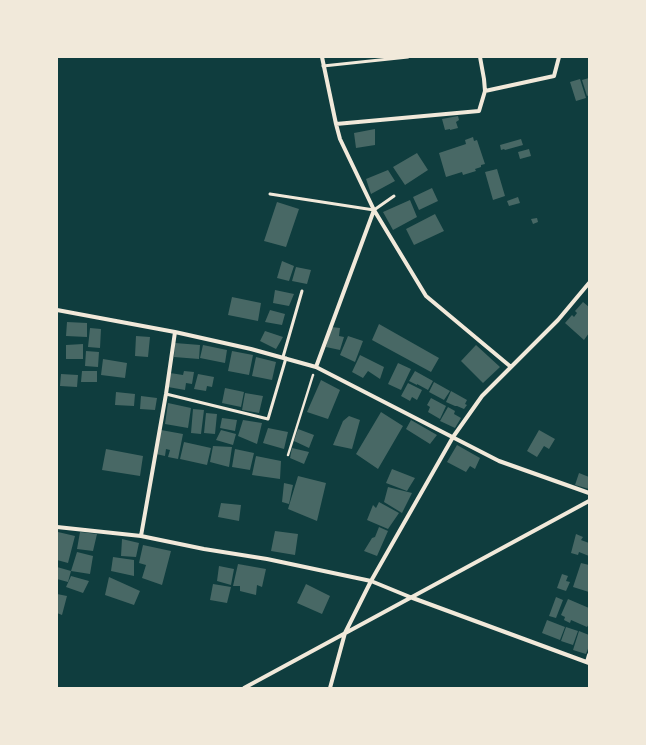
<!DOCTYPE html>
<html>
<head>
<meta charset="utf-8">
<style>
  body { margin:0 }
  #map { position:relative; width:646px; height:745px; overflow:hidden; background:#0f3d3e; font-family:Helvetica,sans-serif }
  canvas { display:block }
  .frame { position:absolute; inset:0; border:58px solid #f1e9da; pointer-events:none }
</style>
</head>
<body>
<div id="map">
<canvas width="646" height="745"></canvas>
<div class="frame"></div>
</div>
<script>
const context = document.querySelector('canvas').getContext('2d');
context.lineJoin = 'round';
function fill(path, color) {
  context.fillStyle = color;
  context.fill(path, 'evenodd');
}
function poly(rows) {
  const path = new Path2D();
  for (const r of rows) {
    path.moveTo(r[0], r[1]);
    for (let i = 2; i < r.length; i += 2) path.lineTo(r[i], r[i + 1]);
  }
  return path;
}
function strokePath(path, color, width, dash) {
  context.strokeStyle = color;
  context.lineWidth = width;
  context.lineCap = dash ? 'butt' : 'round';
  context.setLineDash(dash || []);
  context.stroke(path);
}
const building = poly([
  [589,78,589,95,587,96,582,80],
  [580,79,586,98,576,101,570,82],
  [458,116,459,120,456,122,458,128,450,130,450,129,445,130,442,119],
  [375,129,375,145,356,148,354,133],
  [473,137,474,141,477,140,485,164,481,165,481,167,475,169,476,171,463,175,462,172,446,177,439,153,466,144,465,140],
  [521,139,523,145,505,150,504,149,501,150,500,145],
  [529,149,531,156,520,159,518,152],
  [417,153,428,170,405,185,393,167],
  [497,169,505,196,493,200,485,172],
  [388,170,395,181,371,194,366,179],
  [432,188,438,201,419,210,413,197],
  [518,197,520,203,509,206,507,201],
  [410,200,417,217,393,230,383,212],
  [277,202,299,209,286,247,264,241],
  [435,214,444,231,414,245,406,229],
  [537,218,538,222,533,224,531,219],
  [282,261,294,266,289,281,277,278],
  [296,267,311,270,307,284,292,281],
  [275,290,294,294,289,306,273,303],
  [232,297,261,303,258,321,228,315],
  [583,302,589,307,589,333,584,340,565,323,572,315,574,317,577,313,575,311],
  [270,310,285,314,282,325,265,322],
  [67,322,87,323,87,337,66,336],
  [379,324,439,358,431,372,372,340],
  [331,327,340,328,339,336,344,337,340,350,326,347],
  [90,328,101,329,100,348,88,347],
  [265,331,283,337,276,349,260,341],
  [136,336,150,337,148,357,135,356],
  [348,336,363,341,355,362,340,355],
  [175,343,200,345,199,359,174,357],
  [83,344,83,359,66,359,66,345],
  [203,345,227,350,225,363,200,358],
  [476,345,500,367,483,383,461,361],
  [86,351,99,352,98,367,85,366],
  [232,351,253,355,249,375,228,371],
  [360,355,384,367,380,379,368,371,363,378,352,372],
  [256,357,276,362,272,380,252,376],
  [103,359,127,363,125,378,101,375],
  [398,363,411,369,401,390,388,384],
  [82,371,97,371,97,382,81,382],
  [184,371,194,372,192,384,186,383,185,390,168,387,170,373,183,375],
  [415,371,433,381,428,390,417,384,417,385,409,381],
  [61,374,78,375,77,387,60,386],
  [198,374,214,377,212,387,207,386,206,391,194,389],
  [321,380,340,390,328,419,307,412],
  [434,382,450,391,444,400,429,392],
  [408,383,422,390,417,400,412,397,410,401,401,396],
  [225,388,244,392,241,407,222,403],
  [451,391,467,400,465,404,467,405,464,409,457,406,455,406,446,402],
  [116,392,135,394,134,406,115,405],
  [245,393,263,396,259,413,242,410],
  [141,396,157,398,155,410,140,409],
  [431,398,446,406,440,419,428,412,430,407,427,405],
  [168,403,191,408,188,428,165,424],
  [448,407,455,411,454,414,461,418,455,428,440,421],
  [193,409,204,410,201,434,191,433],
  [381,412,403,426,378,469,356,454],
  [206,413,217,414,215,434,204,433],
  [349,416,360,420,352,449,333,445,343,421],
  [222,418,237,420,235,431,220,428],
  [243,420,262,423,257,444,238,436],
  [411,420,437,435,430,444,406,429],
  [268,428,288,432,284,449,263,443],
  [298,429,314,435,309,448,294,441],
  [161,430,183,434,178,459,168,457,170,450,166,449,165,456,156,454],
  [221,430,236,434,233,445,216,440],
  [539,430,555,439,549,449,544,446,537,457,527,451],
  [184,442,211,448,207,465,180,459],
  [457,445,480,458,475,469,470,466,466,472,447,462],
  [213,446,232,447,229,467,210,462],
  [292,448,309,452,304,464,290,458],
  [106,449,143,456,140,476,102,470],
  [235,449,254,453,250,470,232,467],
  [256,456,281,461,280,479,252,475],
  [392,469,415,478,407,491,386,483],
  [579,473,589,477,589,489,575,485],
  [298,476,326,483,317,521,288,509],
  [284,483,293,485,289,504,282,502],
  [388,487,412,493,402,513,384,502],
  [379,502,399,513,388,529,367,520,373,505,376,508],
  [221,503,241,505,239,521,218,517],
  [379,527,388,531,377,556,364,551,372,538,375,537],
  [275,531,298,534,295,555,271,551],
  [58,532,75,536,68,563,57,560],
  [80,532,97,534,93,551,77,549],
  [576,534,583,537,581,540,589,543,589,556,579,552,578,555,571,553],
  [122,539,139,543,136,557,121,556],
  [143,545,171,551,162,585,142,578,146,565,139,563],
  [77,552,93,556,90,574,71,571,68,582,57,579,57,567,71,571],
  [113,557,134,560,134,576,111,571],
  [581,563,589,565,589,592,573,587],
  [238,564,266,569,262,587,257,585,256,595,240,591,240,586,233,586],
  [219,566,234,569,231,585,217,581],
  [562,574,568,576,566,581,570,582,566,591,557,588],
  [71,576,89,581,83,593,66,587],
  [109,577,140,591,134,605,105,595],
  [213,584,231,587,227,603,210,600],
  [306,584,330,596,322,614,297,603],
  [57,594,67,596,62,615,57,613],
  [556,597,563,600,556,618,549,616],
  [568,599,589,608,589,624,587,627,571,620,570,623,564,620,565,617,561,615],
  [547,620,565,627,560,640,542,633],
  [566,627,578,631,573,645,561,641],
  [579,631,589,635,589,646,586,654,573,650]
]);
const path = poly([
  [288,455,313,375]
]);
const service = poly([
  [323,66,408,57],
  [270,194,374,210,394,196],
  [283,357,302,291],
  [166,394,268,419,286,358]
]);
const minor = poly([
  [322,57,336,124,340,139,374,210,426,296,511,367],
  [485,91,554,76,559,57],
  [336,124,479,111,485,91,484,79,480,57],
  [57,310,175,332,251,349,316,367,499,461,589,493],
  [175,332,166,394,141,536,204,549,267,559,371,581,410,597,589,663],
  [316,367,374,210],
  [57,527,141,536],
  [587,662,589,655],
  [244,688,589,501],
  [330,688,345,633,371,581,453,437,482,396,558,320,589,283]
]);
fill(building, '#486865');
strokePath(path, '#f1e9da', 2.5);
strokePath(service, '#f1e9da', 3);
strokePath(minor, '#f1e9da', 4);
</script>
</body>
</html>
